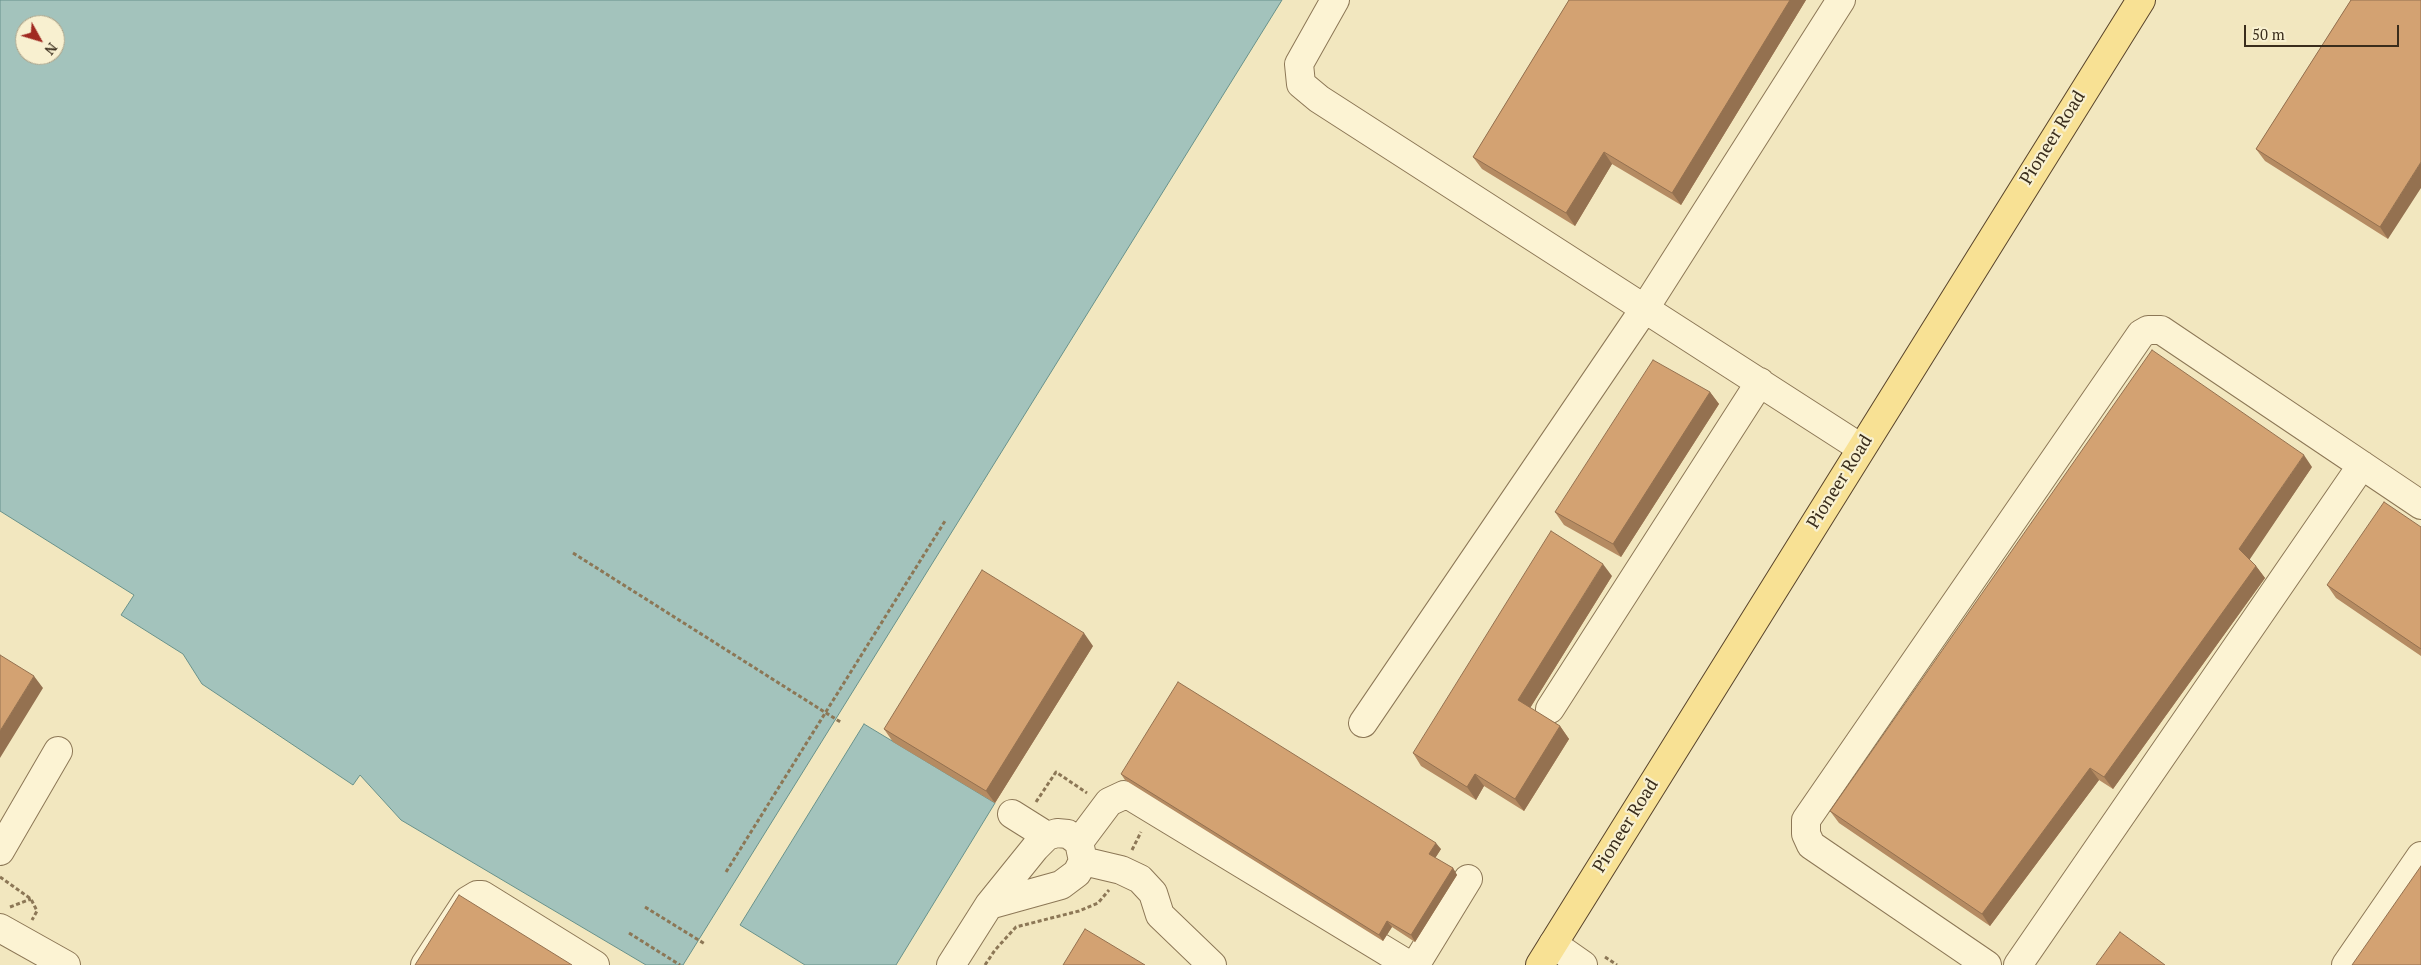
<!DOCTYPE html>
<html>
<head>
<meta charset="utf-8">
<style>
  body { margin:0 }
  #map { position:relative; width:2421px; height:965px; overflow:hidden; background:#f2e7bf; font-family:"PT Serif",serif }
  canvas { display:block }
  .north { position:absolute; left:15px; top:15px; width:50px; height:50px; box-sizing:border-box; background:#f8f0d0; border:1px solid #aca288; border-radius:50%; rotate:129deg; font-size:14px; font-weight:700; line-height:20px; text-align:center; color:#3a2d1c }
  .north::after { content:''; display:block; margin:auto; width:18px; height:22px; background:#a02a21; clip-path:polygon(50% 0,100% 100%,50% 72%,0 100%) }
  .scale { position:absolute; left:2244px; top:25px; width:155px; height:22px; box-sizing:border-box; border:2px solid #3a2d1c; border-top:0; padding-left:6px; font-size:15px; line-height:18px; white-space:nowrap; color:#3a2d1c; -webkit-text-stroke:4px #f8f0d0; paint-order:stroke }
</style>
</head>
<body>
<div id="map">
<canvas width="2421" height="965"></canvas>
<div class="north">N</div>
<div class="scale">50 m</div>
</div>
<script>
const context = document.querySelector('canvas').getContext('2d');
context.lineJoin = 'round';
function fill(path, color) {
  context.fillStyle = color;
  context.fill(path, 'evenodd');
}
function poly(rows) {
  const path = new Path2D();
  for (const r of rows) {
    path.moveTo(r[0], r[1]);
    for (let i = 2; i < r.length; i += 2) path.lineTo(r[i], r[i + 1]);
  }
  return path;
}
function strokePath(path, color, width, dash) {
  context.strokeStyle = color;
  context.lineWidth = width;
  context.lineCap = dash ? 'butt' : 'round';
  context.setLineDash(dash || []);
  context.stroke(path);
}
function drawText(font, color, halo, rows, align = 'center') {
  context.font = font + ' "PT Serif",serif';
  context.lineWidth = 4.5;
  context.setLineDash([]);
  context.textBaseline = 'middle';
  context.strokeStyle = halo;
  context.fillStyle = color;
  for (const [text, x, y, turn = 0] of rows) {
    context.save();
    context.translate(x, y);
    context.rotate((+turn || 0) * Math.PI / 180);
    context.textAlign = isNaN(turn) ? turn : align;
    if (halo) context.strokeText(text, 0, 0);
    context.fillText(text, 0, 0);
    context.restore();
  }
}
const water = poly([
  [0,0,1282,0,683,965,646,965,401,820,360,775,353,785,202,684,183,654,121,615,134,595,0,511,0,0],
  [25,25,55,25,55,55,25,55,25,25],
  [864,724,995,803,896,965,805,965,740,925,864,724]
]);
const path = poly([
  [573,553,842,723],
  [1036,802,1056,772,1087,793],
  [1132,850,1141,832],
  [726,872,945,521],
  [0,877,31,899,37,911,32,920],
  [10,907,31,899],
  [645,907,705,944],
  [629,933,680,965],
  [1605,957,1617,965],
  [985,965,995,950,1016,927,1079,911,1098,903,1109,890]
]);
const minor = poly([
  [1335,0,1299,64,1301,84,1319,99,1861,448],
  [1550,709,1760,382],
  [1363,723,1645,308,1841,0],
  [1012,814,1047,836],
  [1079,842,1109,802,1124,795,1132,797,1409,965],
  [0,851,58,751],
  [1083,861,1121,870,1140,879,1153,893,1160,915,1212,965],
  [0,928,66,965],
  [1553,944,1583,965],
  [425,965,467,901,477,895,482,895,595,965],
  [951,965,989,905,1035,848,1047,836,1057,833,1068,834,1079,842,1083,861,1077,873,1061,885,989,905],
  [1413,965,1416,964,1468,879],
  [1987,965,1811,845,1806,834,1806,820,2141,334,2148,330,2161,330,2421,505],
  [2018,965,2362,465],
  [2346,965,2421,856]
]);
const major = poly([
  [1540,965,2141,0]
]);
const wall = poly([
  [1569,0,1806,0,1681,205,1612,164,1575,226,1482,169,1473,157],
  [2351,0,2388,239,2265,161,2256,149],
  [1710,392,1719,404,1621,557,1564,525,1555,512],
  [2312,467,2249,559,2256,566,2265,578,2113,789,2099,780,1990,926,1839,823,1830,811],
  [2421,527,2421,656,2336,598,2327,585],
  [1612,576,1530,708,1560,726,1569,739,1524,811,1484,786,1476,800,1421,766,1413,753],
  [1093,646,995,803,893,742,884,729],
  [1121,774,1441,849,1435,858,1453,868,1457,875,1415,942,1392,927,1383,941,1125,780]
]);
const shadedWall = poly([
  [1790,0,1806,0,1681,205,1672,193],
  [1604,152,1612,164,1575,226,1566,213],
  [2421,162,2421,188,2388,239,2380,227],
  [1710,392,1719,404,1621,557,1613,544],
  [2304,455,2312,467,2248,562,2239,549],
  [1603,564,1612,576,1527,713,1518,700],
  [2256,566,2265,578,2113,789,2104,777],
  [1084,633,1093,646,995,803,986,791],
  [34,676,43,688,0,758,0,731],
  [1560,726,1569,739,1524,811,1515,799],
  [2090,768,2099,780,1990,926,1982,914],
  [1475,774,1484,786,1476,800,1467,787],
  [1436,843,1441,849,1434,860,1429,854],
  [1453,868,1457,875,1415,942,1411,935],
  [1387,921,1392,927,1383,941,1379,935]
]);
const building = poly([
  [1569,0,1790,0,1672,193,1604,152,1566,213,1473,157,1569,0],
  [2351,0,2421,0,2421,162,2380,227,2256,149,2351,0],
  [2152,350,2304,455,2239,549,2256,566,2104,777,2090,768,1982,914,1830,811,2152,350],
  [1653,360,1710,392,1613,544,1555,512,1653,360],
  [2384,502,2421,527,2421,649,2327,585,2384,502],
  [1551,531,1603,564,1518,700,1560,726,1515,799,1475,774,1467,787,1413,753,1551,531],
  [982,570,1084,633,986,791,884,729,982,570],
  [0,655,34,676,0,731,0,655],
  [1178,682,1436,843,1429,854,1453,868,1411,935,1387,921,1379,935,1121,774,1178,682],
  [2421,866,2421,965,2352,965,2421,866],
  [459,895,572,965,415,965,459,895],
  [1085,929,1145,965,1063,965,1085,929],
  [2120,932,2165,965,2096,965,2120,932]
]);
const streetNames = [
  ["Pioneer Road",2053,138,-58],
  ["Pioneer Road",1840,482,-58],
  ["Pioneer Road",1626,826,-58]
];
fill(water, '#a3c3bc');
strokePath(water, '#69928b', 1);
strokePath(minor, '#8c7756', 30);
strokePath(major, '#59442b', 30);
strokePath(path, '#8c7756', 3, [4, 2.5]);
strokePath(minor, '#fcf3d3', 28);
strokePath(major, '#f8e194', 28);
fill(wall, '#b58b62');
fill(shadedWall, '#947150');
fill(building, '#d3a272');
strokePath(building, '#947150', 1);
drawText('18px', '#3a2d1c', '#f8f0d0', streetNames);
</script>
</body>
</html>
